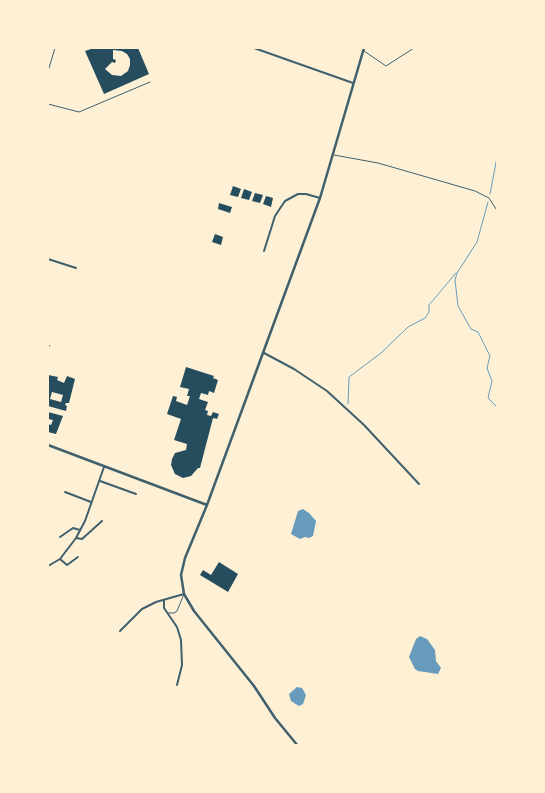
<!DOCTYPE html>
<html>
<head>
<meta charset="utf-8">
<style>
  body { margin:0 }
  #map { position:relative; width:545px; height:793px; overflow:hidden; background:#fdf0d5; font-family:Rubik,sans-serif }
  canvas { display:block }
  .frame { position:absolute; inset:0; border:49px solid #fdf0d5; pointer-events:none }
</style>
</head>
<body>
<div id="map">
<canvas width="545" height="793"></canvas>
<div class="frame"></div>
</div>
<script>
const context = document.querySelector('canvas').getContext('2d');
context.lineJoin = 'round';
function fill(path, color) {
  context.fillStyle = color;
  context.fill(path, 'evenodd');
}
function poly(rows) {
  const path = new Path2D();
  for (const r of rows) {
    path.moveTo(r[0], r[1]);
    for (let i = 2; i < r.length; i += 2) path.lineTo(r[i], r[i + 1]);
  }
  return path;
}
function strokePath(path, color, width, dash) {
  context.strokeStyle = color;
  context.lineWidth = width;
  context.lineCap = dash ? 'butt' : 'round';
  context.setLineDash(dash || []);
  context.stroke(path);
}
const water = poly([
  [303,509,309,513,316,521,313,536,309,538,305,537,300,539,291,534,298,511],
  [420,636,427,639,435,650,436,661,441,668,438,674,418,671,415,669,409,657,416,639],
  [297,687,302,688,306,695,303,704,299,706,291,701,289,694]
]);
const stream = poly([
  [490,194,498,152],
  [488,202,477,242,457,273,455,280,458,306,471,329,478,332,490,356,487,368,492,381,488,398,498,408],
  [348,404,349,377,381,353,408,327,425,318,429,312,429,305,456,273]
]);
const building = poly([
  [94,48,138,48,149,74,104,94,85,51],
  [113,50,122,51,127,54,130,59,130,65,128,71,121,76,112,75,105,69,112,62,115,63,116,60,113,59],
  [233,186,241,189,238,197,230,195],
  [244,189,252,192,249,200,241,198],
  [255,193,263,195,260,203,252,201],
  [266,196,273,198,271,207,263,204],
  [219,203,232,207,230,213,218,209],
  [215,234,223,237,221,245,212,242],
  [186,367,214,376,213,378,218,380,214,393,209,391,208,395,201,393,199,399,208,402,205,410,208,411,207,415,211,416,213,412,219,414,217,419,213,418,200,468,198,468,191,476,183,478,175,474,171,465,172,459,175,453,186,450,187,444,174,440,181,419,167,414,173,396,177,397,176,401,187,405,190,396,187,396,189,389,180,387],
  [48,375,58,377,57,380,64,383,67,376,75,379,69,403,66,403,65,405,67,406,66,411,48,406],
  [52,392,63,395,61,402,50,399],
  [48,412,63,416,56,434,48,432,48,424,51,425,53,420,48,419],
  [219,562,238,574,228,592,200,575,203,570,211,575]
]);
const service = poly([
  [364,51,386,66,414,48],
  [48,71,55,48],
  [48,104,79,112,150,82],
  [334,155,378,163,475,191,489,198,498,212],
  [48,345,50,346],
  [168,613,174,613,177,611,184,594]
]);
const minor = poly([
  [254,48,353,83],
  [264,251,275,216,285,201,298,194,306,194,320,198],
  [48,259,76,268],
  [264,353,294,369,327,391,364,425,419,484],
  [100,481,136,494],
  [65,492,91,502],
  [60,537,73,528,80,530],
  [76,538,82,539,102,521],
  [60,559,67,565,78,557],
  [48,566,60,559,76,538,85,521,104,467],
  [164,600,164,608,177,627,181,640,182,665,177,685],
  [120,631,142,609,156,602,184,594]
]);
const tertiary = poly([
  [48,445,207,505],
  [298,746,275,718,254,686,194,611,184,594,181,575,185,558,207,505,320,198,364,48]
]);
fill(water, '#669bbc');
strokePath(stream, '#669bbc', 1);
fill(building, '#264d5e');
strokePath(service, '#3f606c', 1);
strokePath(minor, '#3f606c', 2);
strokePath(tertiary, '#3f606c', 2.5);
</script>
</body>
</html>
